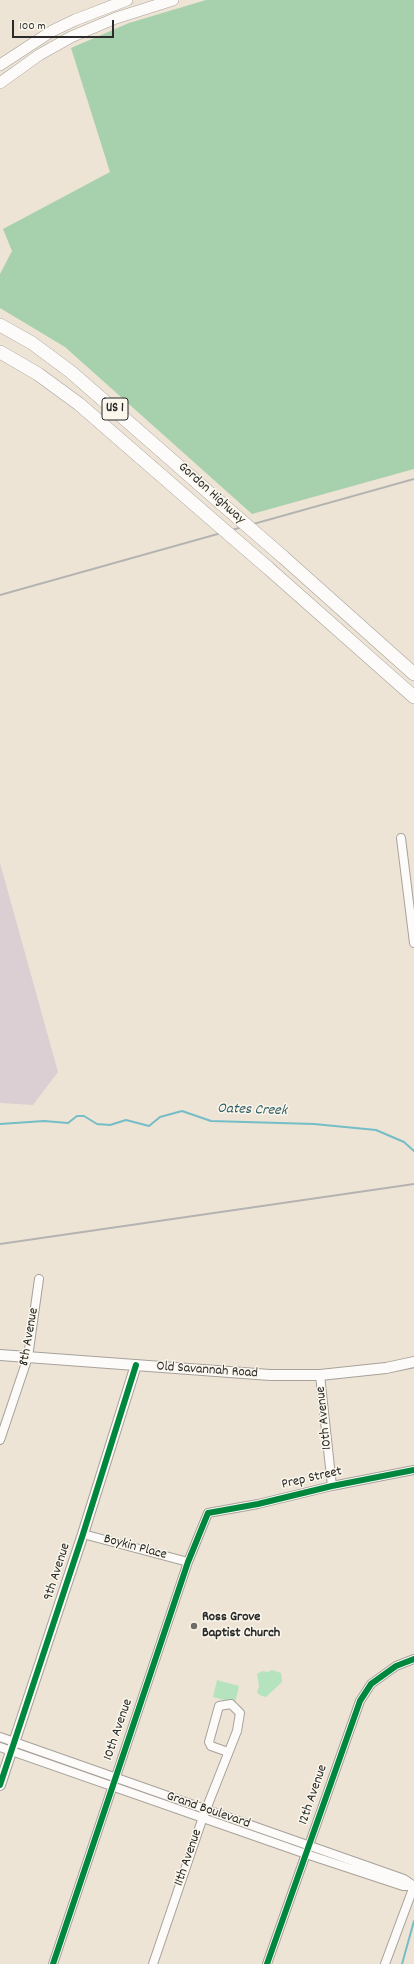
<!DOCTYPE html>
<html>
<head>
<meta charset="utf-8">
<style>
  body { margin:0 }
  #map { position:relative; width:414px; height:1964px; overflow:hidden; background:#ede4d6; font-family:Dekko,sans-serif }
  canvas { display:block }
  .scale { position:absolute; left:12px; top:20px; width:102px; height:18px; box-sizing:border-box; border:2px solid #2b2b2b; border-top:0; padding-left:5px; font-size:12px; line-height:14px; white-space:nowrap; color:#2b2b2b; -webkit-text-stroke:3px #fbf7ec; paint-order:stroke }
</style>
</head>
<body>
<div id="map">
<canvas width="414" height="1964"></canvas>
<div class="scale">100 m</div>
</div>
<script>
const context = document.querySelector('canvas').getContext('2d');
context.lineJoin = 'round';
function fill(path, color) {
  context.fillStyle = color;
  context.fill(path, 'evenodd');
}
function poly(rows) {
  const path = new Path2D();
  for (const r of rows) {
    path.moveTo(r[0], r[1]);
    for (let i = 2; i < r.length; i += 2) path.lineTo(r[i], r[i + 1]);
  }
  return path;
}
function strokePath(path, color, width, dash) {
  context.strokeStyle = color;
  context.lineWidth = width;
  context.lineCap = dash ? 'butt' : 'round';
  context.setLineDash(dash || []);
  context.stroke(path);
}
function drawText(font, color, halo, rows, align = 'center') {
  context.font = font + ' Dekko,sans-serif';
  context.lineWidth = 3;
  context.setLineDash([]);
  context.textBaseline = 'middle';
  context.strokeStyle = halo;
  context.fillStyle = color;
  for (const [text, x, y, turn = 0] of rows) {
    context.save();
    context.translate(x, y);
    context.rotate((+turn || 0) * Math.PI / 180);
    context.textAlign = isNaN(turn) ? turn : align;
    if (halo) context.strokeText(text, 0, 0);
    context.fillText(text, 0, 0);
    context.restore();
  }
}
const industrial = poly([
  [0,863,58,1072,33,1105,0,1103]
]);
const green = poly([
  [272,1670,281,1673,282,1682,266,1697,262,1696,257,1693,259,1686,257,1674,262,1671,268,1672],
  [217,1680,239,1686,235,1703,213,1697]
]);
const forest = poly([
  [206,0,414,0,414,469,252,514,65,347,0,308,0,274,12,251,3,229,110,172,71,48,129,23]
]);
const stream = poly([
  [0,1124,44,1121,68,1123,77,1116,84,1116,97,1124,110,1125,126,1120,149,1126,160,1117,182,1111,211,1121,314,1124,376,1130,404,1142,414,1151],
  [402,1964,414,1921]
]);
const minor = poly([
  [401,838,414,943],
  [320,1375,332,1486],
  [0,1440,28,1357,39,1279],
  [83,1534,188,1562],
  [0,1737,404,1879,414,1886],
  [0,1747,306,1854,403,1886,414,1886],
  [53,1964,188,1562,208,1513,258,1504,332,1486,414,1470],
  [153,1964,203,1817,237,1731,240,1713,231,1704,219,1706,209,1742,211,1746,228,1752],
  [267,1964,360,1701,371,1684,396,1666,414,1659],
  [385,1964,414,1886]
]);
const tertiary = poly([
  [0,1355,270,1375,320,1375,386,1368,414,1362],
  [0,1785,83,1534,136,1365]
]);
const secondary = poly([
  [0,65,52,31,75,20,127,0],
  [0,83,39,55,71,37,116,18,173,0]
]);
const trunk = poly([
  [0,325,32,343,71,372,222,504],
  [0,352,38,374,79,404,201,510],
  [282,556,414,674],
  [267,567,414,697]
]);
const rail = poly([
  [0,595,414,479],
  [0,1244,414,1184]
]);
const trunkBridge = poly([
  [222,504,282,556],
  [201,510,267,567]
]);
const cycleway = poly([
  [0,1785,83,1534,136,1365],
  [53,1964,188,1562,208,1513,258,1504,332,1486,414,1470],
  [267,1964,360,1701,371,1684,396,1666,414,1659]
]);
const markers = [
  [194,1626,4,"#6f6c67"]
];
const shields = [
  [115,409,26]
];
const shieldNames = [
  ["US 1",115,409]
];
const streetNames = [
  ["Gordon Highway",211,494,42],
  ["8th Avenue",30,1337,-80],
  ["Old Savannah Road",207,1371,4],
  ["10th Avenue",325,1418,-96],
  ["Prep Street",312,1479,-13],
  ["Boykin Place",135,1548,15],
  ["9th Avenue",58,1572,-72],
  ["10th Avenue",119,1730,-71],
  ["12th Avenue",314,1795,-71],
  ["Grand Boulevard",208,1811,19],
  ["11th Avenue",189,1858,-71]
];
const poiNames = [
  ["Ross Grove",202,1618],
  ["Baptist Church",202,1634]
];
const waterNames = [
  ["Oates Creek",252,1111,2]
];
fill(industrial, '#dccfd3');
fill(green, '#b5e3bd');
fill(forest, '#a7d0ad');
strokePath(stream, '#75bdc7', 2);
strokePath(minor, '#a7a19a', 10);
strokePath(tertiary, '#a7a19a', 12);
strokePath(secondary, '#a7a19a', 12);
strokePath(trunk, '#a7a19a', 14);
strokePath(minor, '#fcfbf9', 8);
strokePath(tertiary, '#fcfbf9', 10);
strokePath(secondary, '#fcfbf9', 11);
strokePath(trunk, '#fcfbf9', 13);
strokePath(rail, '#b4b3b1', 2);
strokePath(trunkBridge, '#a7a19a', 14, []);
strokePath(trunkBridge, '#fcfbf9', 13);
strokePath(cycleway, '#00873e', 6);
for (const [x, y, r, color] of markers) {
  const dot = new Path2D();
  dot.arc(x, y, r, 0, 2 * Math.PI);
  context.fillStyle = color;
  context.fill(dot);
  strokePath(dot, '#fbf7ec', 1.5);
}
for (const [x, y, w] of shields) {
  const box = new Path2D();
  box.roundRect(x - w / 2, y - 11, w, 22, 3);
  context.fillStyle = '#fbf7ec';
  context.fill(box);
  strokePath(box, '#2b2b2b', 1);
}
drawText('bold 13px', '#2b2b2b', null, shieldNames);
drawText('14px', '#2b2b2b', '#fbf7ec', streetNames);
drawText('bold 14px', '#2b2b2b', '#fbf7ec', poiNames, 'left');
drawText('italic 15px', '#345f67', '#fbf7ec', waterNames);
</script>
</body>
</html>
